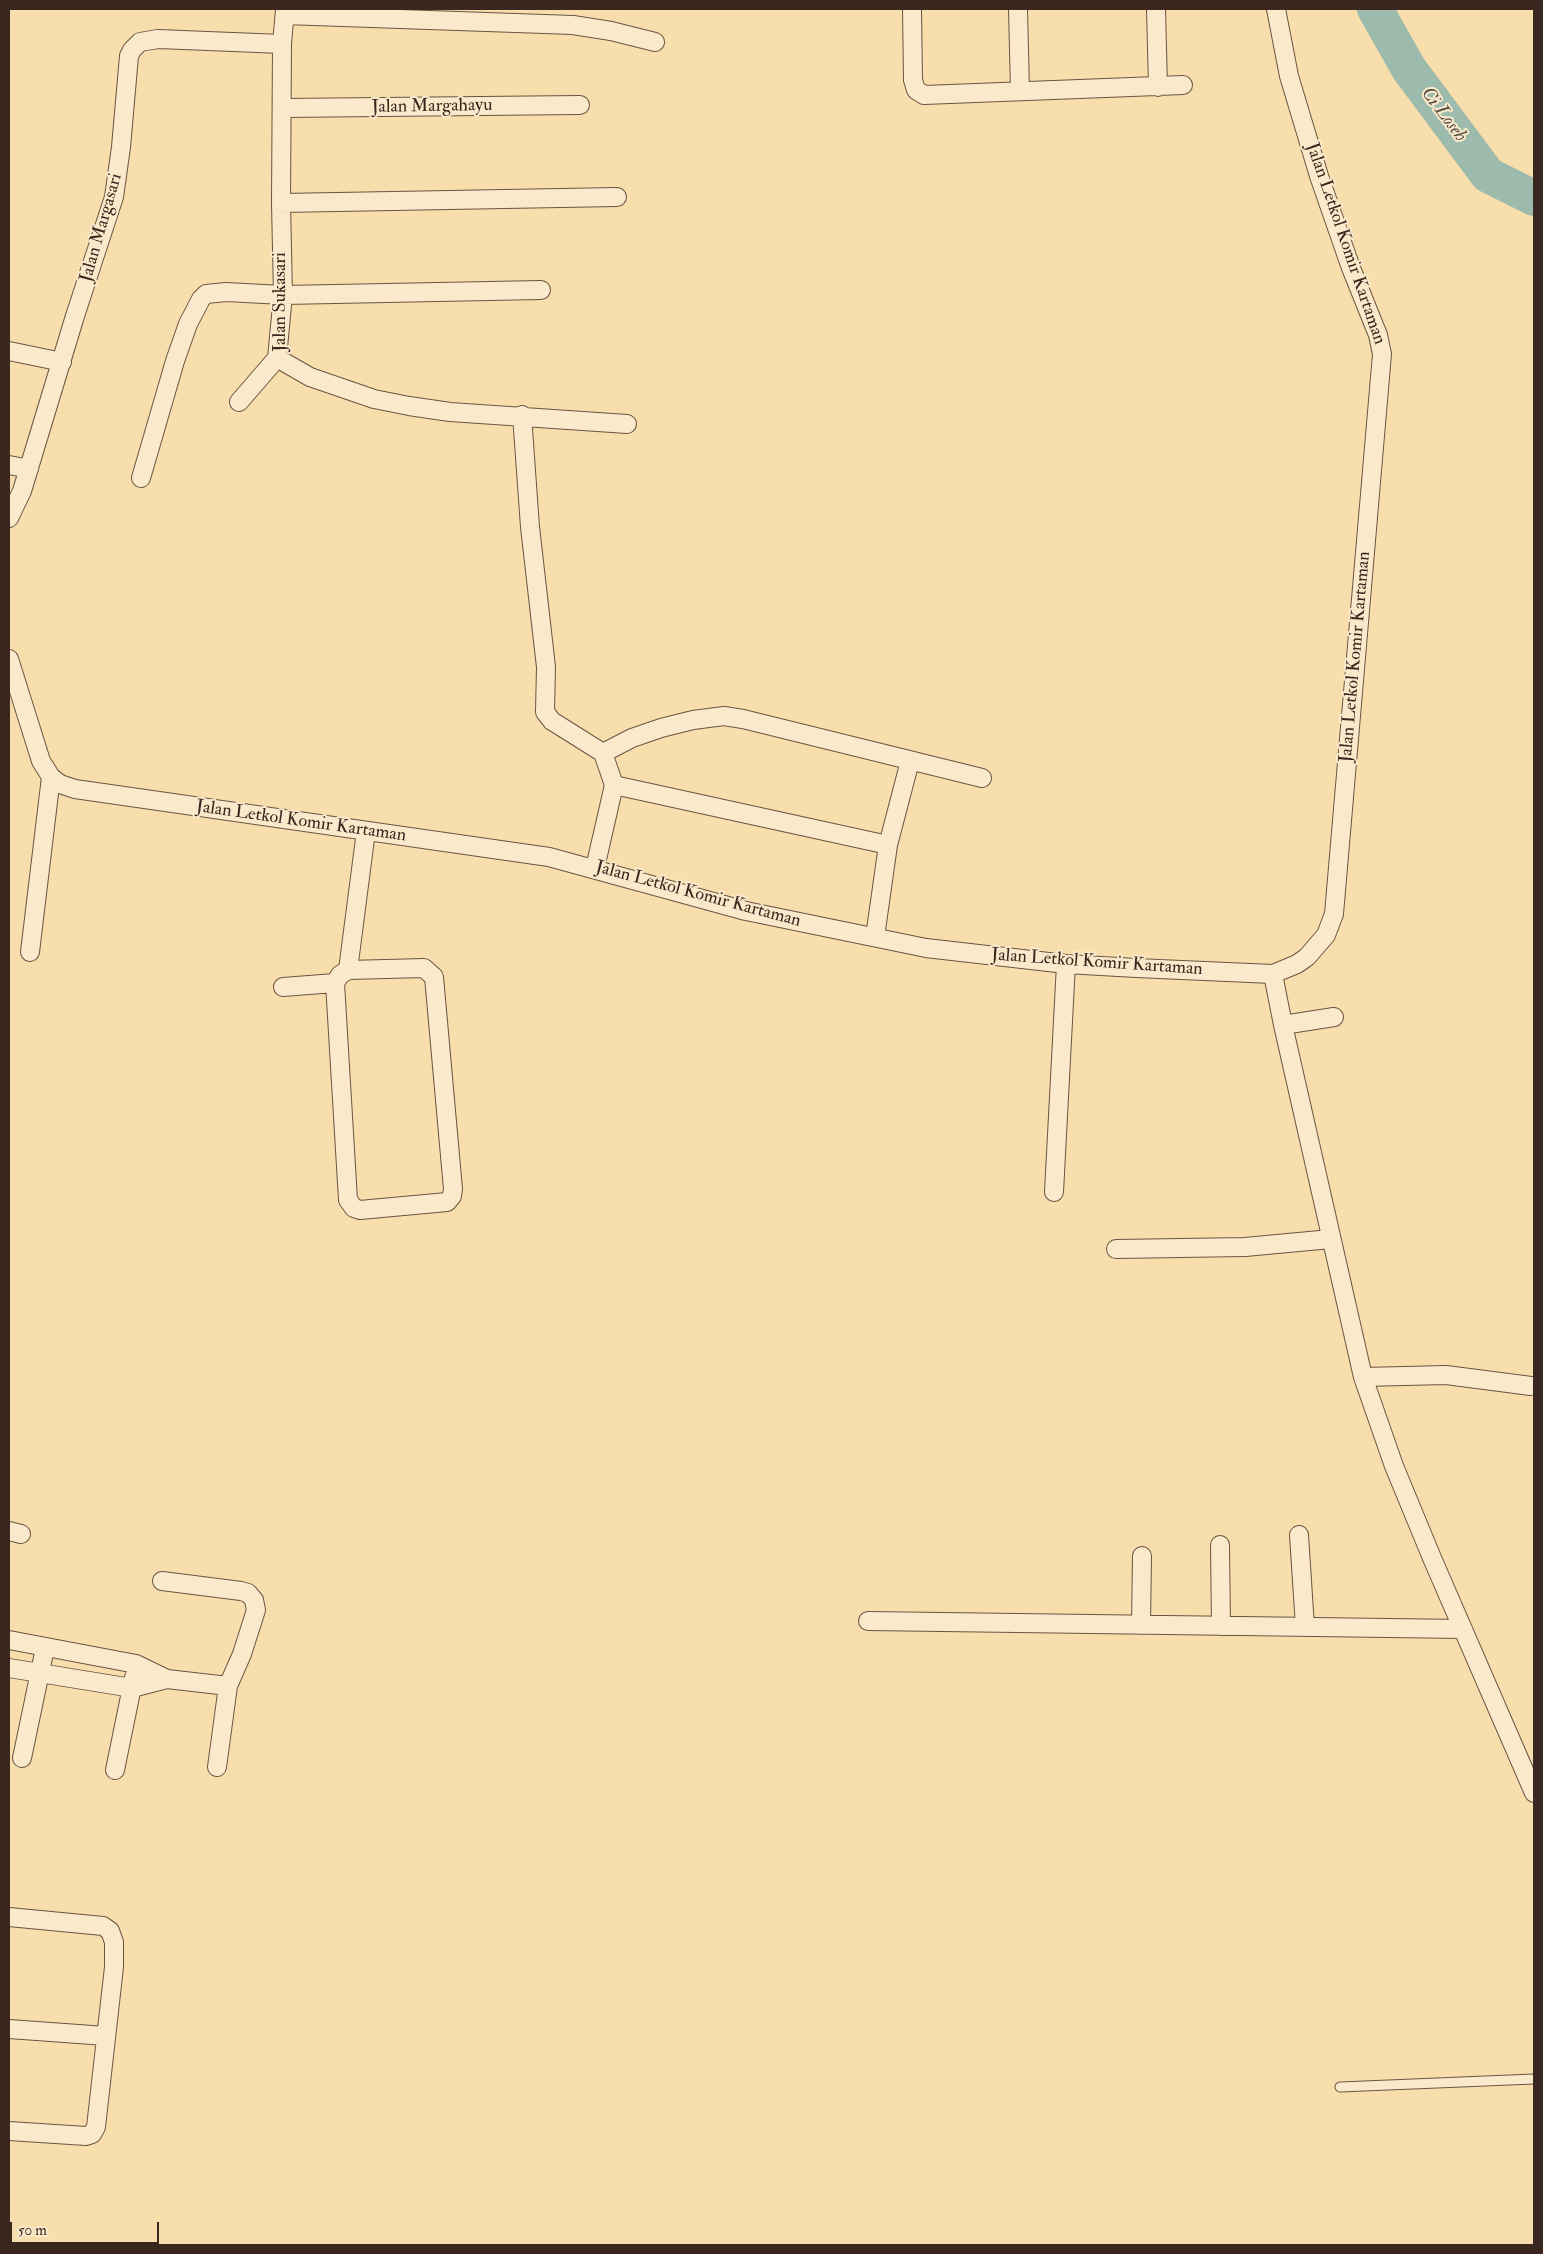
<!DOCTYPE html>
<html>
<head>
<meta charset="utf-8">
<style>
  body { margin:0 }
  #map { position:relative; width:1543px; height:2254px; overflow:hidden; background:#f8ddad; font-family:"IM FELL Double Pica",serif }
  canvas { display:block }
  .frame { position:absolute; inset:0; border:10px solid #3a2820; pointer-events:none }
  .scale { position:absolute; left:10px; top:2222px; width:149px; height:22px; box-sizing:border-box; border:2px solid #3a2820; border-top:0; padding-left:6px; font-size:15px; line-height:18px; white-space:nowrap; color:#3a2820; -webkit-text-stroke:4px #fae9ca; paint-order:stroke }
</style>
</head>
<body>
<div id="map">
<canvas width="1543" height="2254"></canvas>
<div class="frame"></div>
<div class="scale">50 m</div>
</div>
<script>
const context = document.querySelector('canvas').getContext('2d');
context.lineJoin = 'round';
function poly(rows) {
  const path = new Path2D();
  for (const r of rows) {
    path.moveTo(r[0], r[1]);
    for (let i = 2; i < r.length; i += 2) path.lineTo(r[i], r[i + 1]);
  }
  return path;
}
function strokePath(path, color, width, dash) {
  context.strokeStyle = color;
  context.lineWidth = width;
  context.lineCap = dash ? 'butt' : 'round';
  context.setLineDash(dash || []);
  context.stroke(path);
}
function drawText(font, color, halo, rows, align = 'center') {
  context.font = font + ' "IM FELL Double Pica",serif';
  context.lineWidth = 4;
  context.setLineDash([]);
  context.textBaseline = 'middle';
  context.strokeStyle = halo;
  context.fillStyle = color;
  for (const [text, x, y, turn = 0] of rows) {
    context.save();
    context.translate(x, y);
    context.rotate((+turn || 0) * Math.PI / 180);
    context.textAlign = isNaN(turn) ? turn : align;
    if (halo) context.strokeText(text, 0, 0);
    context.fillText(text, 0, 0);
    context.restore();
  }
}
const river = poly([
  [1375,9,1409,69,1488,175,1534,198]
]);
const lane = poly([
  [1340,2087,1534,2079]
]);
const street = poly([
  [285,9,282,44,281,203,283,295,277,358,310,377,374,399,409,406,450,412,627,424],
  [912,9,913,80,916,90,924,95,1183,85],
  [1018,9,1020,91],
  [1156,9,1158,87],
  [285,15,573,25,611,31,655,42],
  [283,108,580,105],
  [281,203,617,197],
  [9,351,62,362],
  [239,402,277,358],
  [522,415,530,527,546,667,545,712,552,721,603,753,614,785,595,868],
  [9,465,29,469],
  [141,478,175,361,188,324,201,299,206,294,226,292,283,295,541,290],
  [9,518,22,491,75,316,114,197,121,147,129,56,132,50,140,42,158,39,282,44],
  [9,659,41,761,51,777,60,784,75,789,549,857,746,911,926,948,1066,964,1136,968,1273,974,1297,964,1307,957,1326,935,1334,914,1382,354,1378,335,1351,268,1319,176,1289,76,1276,9],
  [603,753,632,738,661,728,693,720,724,716,743,719,982,778],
  [614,785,888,845],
  [875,937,888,845,910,761],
  [30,952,51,777],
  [1273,974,1283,1025,1363,1377,1394,1466,1432,1558,1534,1793],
  [335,983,348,1200,354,1208,360,1210,447,1202,452,1196,453,1189,434,977,424,968,348,970],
  [283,987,335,983,340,975,348,970,366,831],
  [1283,1025,1334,1017],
  [1054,1192,1066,964],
  [1116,1249,1245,1247,1331,1239],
  [1363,1377,1446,1375,1531,1386],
  [9,1531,21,1534],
  [1299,1535,1305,1627],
  [1220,1545,1221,1626],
  [868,1621,1463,1629],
  [1141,1625,1142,1556],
  [9,1640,136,1664,167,1679,228,1686,242,1654,256,1610,254,1600,248,1593,241,1591,162,1581],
  [9,1668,132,1688,167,1679],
  [22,1758,45,1648],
  [217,1767,228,1686],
  [115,1770,134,1677],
  [9,1917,103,1926,110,1931,114,1942,114,1967,96,2127,92,2134,86,2136,9,2131],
  [9,2029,106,2036]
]);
const streetNames = [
  ["Jalan Margahayu",432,107,-1],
  ["Jalan Margasari",102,228,-74],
  ["Jalan Letkol Komir Kartaman",1345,244,71],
  ["Jalan Sukasari",281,302,-90],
  ["Jalan Letkol Komir Kartaman",1356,657,-85],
  ["Jalan Letkol Komir Kartaman",301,822,8],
  ["Jalan Letkol Komir Kartaman",698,895,15],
  ["Jalan Letkol Komir Kartaman",1097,963,4]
];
const waterNames = [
  ["Ci Loseh",1443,115,53]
];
strokePath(river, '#9dbbac', 36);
strokePath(lane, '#6a5543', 11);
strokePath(street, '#6a5543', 20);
strokePath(lane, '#fae9ca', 9);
strokePath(street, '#fae9ca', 18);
drawText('18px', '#3a2820', '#fae9ca', streetNames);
drawText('italic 19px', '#534d43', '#fae9ca', waterNames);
</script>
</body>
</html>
